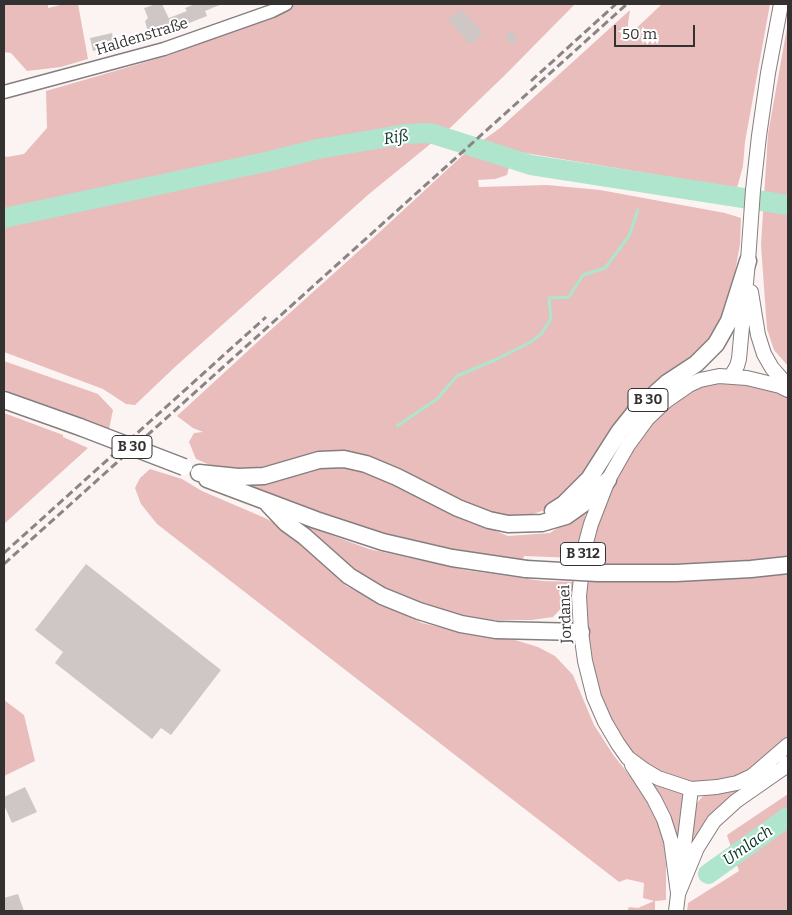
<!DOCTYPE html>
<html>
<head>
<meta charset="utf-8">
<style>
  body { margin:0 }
  #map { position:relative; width:792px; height:915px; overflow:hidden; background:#fcf3f3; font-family:Bitter,serif }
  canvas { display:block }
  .frame { position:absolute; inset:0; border:5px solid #343131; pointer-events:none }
  .scale { position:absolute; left:614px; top:25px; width:81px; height:22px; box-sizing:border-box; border:2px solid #343131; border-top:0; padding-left:6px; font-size:15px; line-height:18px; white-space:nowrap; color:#343131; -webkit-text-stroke:4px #fff; paint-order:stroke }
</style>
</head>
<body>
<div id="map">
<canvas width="792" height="915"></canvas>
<div class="frame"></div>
<div class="scale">50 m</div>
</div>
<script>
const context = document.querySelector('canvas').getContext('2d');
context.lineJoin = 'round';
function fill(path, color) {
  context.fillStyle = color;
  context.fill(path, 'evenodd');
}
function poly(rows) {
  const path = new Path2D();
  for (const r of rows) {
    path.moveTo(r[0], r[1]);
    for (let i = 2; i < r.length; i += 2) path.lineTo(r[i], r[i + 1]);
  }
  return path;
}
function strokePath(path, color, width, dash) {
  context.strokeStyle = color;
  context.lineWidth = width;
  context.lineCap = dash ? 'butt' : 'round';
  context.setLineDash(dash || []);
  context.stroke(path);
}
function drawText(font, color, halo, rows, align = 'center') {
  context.font = font + ' Bitter,serif';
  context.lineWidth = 4;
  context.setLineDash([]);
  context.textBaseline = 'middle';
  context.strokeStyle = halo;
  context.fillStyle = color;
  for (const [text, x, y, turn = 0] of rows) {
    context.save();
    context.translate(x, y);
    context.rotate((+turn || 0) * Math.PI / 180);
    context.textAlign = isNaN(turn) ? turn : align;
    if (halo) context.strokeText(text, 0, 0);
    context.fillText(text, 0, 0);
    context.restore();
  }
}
const green = poly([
  [4,4,48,4,48,8,64,4,78,4,88,59,61,67,27,71,11,53,4,52],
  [296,4,575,4,505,75,450,128,369,194,176,366,135,405,126,404,103,389,4,352,4,156,7,157,24,154,47,128,46,91,170,55,273,15],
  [662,4,770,4,745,142,743,166,737,188,513,151,507,175,495,179,478,180,479,187,547,185,600,190,725,213,741,218,740,244,735,272,726,311,716,336,561,501,545,510,527,516,510,517,480,512,386,464,281,465,247,471,210,465,196,459,189,442,194,433,203,432,193,428,177,416,264,336,371,240,464,154,500,128,630,10,628,23,628,36],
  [788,22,788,366,774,350,767,329,761,245,768,134],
  [4,361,98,394,113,410,109,429,4,390],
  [735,380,784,393,788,397,788,736,784,742,743,775,697,784,654,770,635,754,621,738,608,718,593,678,583,596,588,551,610,485,648,426,667,408,695,389,714,382],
  [4,413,63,435,63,437,88,448,4,524],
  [334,464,368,470,442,509,508,536,550,533,587,508,575,558,524,556,523,560,484,556,425,544,372,531,253,489,255,483],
  [150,469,182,479,202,491,265,518,291,532,320,557,346,586,422,623,478,636,515,640,538,647,555,656,573,675,594,725,614,756,647,797,663,834,666,864,666,900,655,901,655,911,627,911,629,907,638,908,654,901,643,898,644,883,627,879,619,882,157,524,141,504,135,488,140,478],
  [304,525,369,549,465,570,543,581,575,582,567,602,553,617,532,620,489,620,458,615,412,603,371,585],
  [4,700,24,715,35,761,4,776],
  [647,775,687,791,681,856],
  [733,789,738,792,690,848,693,812,697,803,702,797,712,792],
  [788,794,788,911,687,911,688,903,739,871,727,835]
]);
const stream = poly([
  [397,426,437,399,457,376,495,360,529,343,541,334,551,319,549,298,569,297,583,275,605,268,629,236,638,210]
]);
const river = poly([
  [4,218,270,161,318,149,406,134,430,133,531,165,788,205],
  [708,874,788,817]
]);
const building = poly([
  [156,4,162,4,171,23,148,32,145,21,148,18,144,8],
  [195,4,222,4,205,11,207,16,174,29,169,18,187,11,185,8],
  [461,9,483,33,470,45,448,20],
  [511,31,518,39,512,45,505,37],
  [112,33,114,43,110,44,110,47,93,51,90,38],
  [86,564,221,670,171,735,161,728,152,739,55,663,63,652,35,630],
  [25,787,37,812,12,823,4,805,4,797],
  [18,894,24,911,4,911,4,898]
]);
const secondary = poly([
  [4,92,164,49,272,11,286,4]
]);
const primary = poly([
  [751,292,758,335,764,354,772,368,788,386],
  [731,376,737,366,739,359,748,261,753,190,759,136,768,73,781,4],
  [788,390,780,386,747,378,719,376,700,380,689,385,666,401,647,419,628,445,608,480,591,524,584,550,579,596,581,632,585,661,594,697,605,722,618,744,628,758,643,769,658,778,691,789,717,787,737,783,752,776,788,745],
  [632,765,654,799,664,819,671,841,678,893],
  [678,894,697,848,714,821,736,801,782,769,788,763],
  [676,911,691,789]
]);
const highway = poly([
  [4,400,80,427],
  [199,473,238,477,264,476,319,460,344,459,366,464,397,477,458,508,489,520,508,524,542,523,566,516,583,504,608,480],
  [207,479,316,520,383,542,452,558,526,569],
  [268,504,286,523,304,536,349,576,382,596,419,611,461,624,496,630,581,632],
  [553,511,564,504,589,479,619,432,635,412,667,383,696,364,716,344,729,321,748,261]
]);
const rail = poly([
  [531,81,616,4],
  [4,553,266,317],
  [4,564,627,4]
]);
const highwayBridge = poly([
  [80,427,184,467],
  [526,569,598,573,676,573,751,569,788,565]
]);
const shields = [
  [648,400,40],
  [132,447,40],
  [583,554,45]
];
const shieldNames = [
  ["B 30",648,400],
  ["B 30",132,447],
  ["B 312",583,554]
];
const streetNames = [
  ["Haldenstraße",142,37,-17],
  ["Jordanei",566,614,-92]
];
const waterNames = [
  ["Riß",396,138,-8],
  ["Umlach",748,846,-35]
];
fill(green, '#e8bdbc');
strokePath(stream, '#afe5cd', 3);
strokePath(river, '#afe5cd', 20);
fill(building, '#cfc6c6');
strokePath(secondary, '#867e7e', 15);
strokePath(primary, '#867e7e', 16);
strokePath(highway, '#867e7e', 19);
strokePath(secondary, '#fff', 12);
strokePath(primary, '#fff', 14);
strokePath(highway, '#fff', 16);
strokePath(rail, '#8a8484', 3, [8, 4]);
strokePath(highwayBridge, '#867e7e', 19, []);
strokePath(highwayBridge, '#fff', 16);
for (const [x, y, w] of shields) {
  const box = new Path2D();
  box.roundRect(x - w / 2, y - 11.5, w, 23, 4);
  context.fillStyle = '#fff';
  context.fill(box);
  strokePath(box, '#343131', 1);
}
drawText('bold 14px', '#343131', null, shieldNames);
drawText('15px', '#343131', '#fff', streetNames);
drawText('italic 16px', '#033324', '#fff', waterNames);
</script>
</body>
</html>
